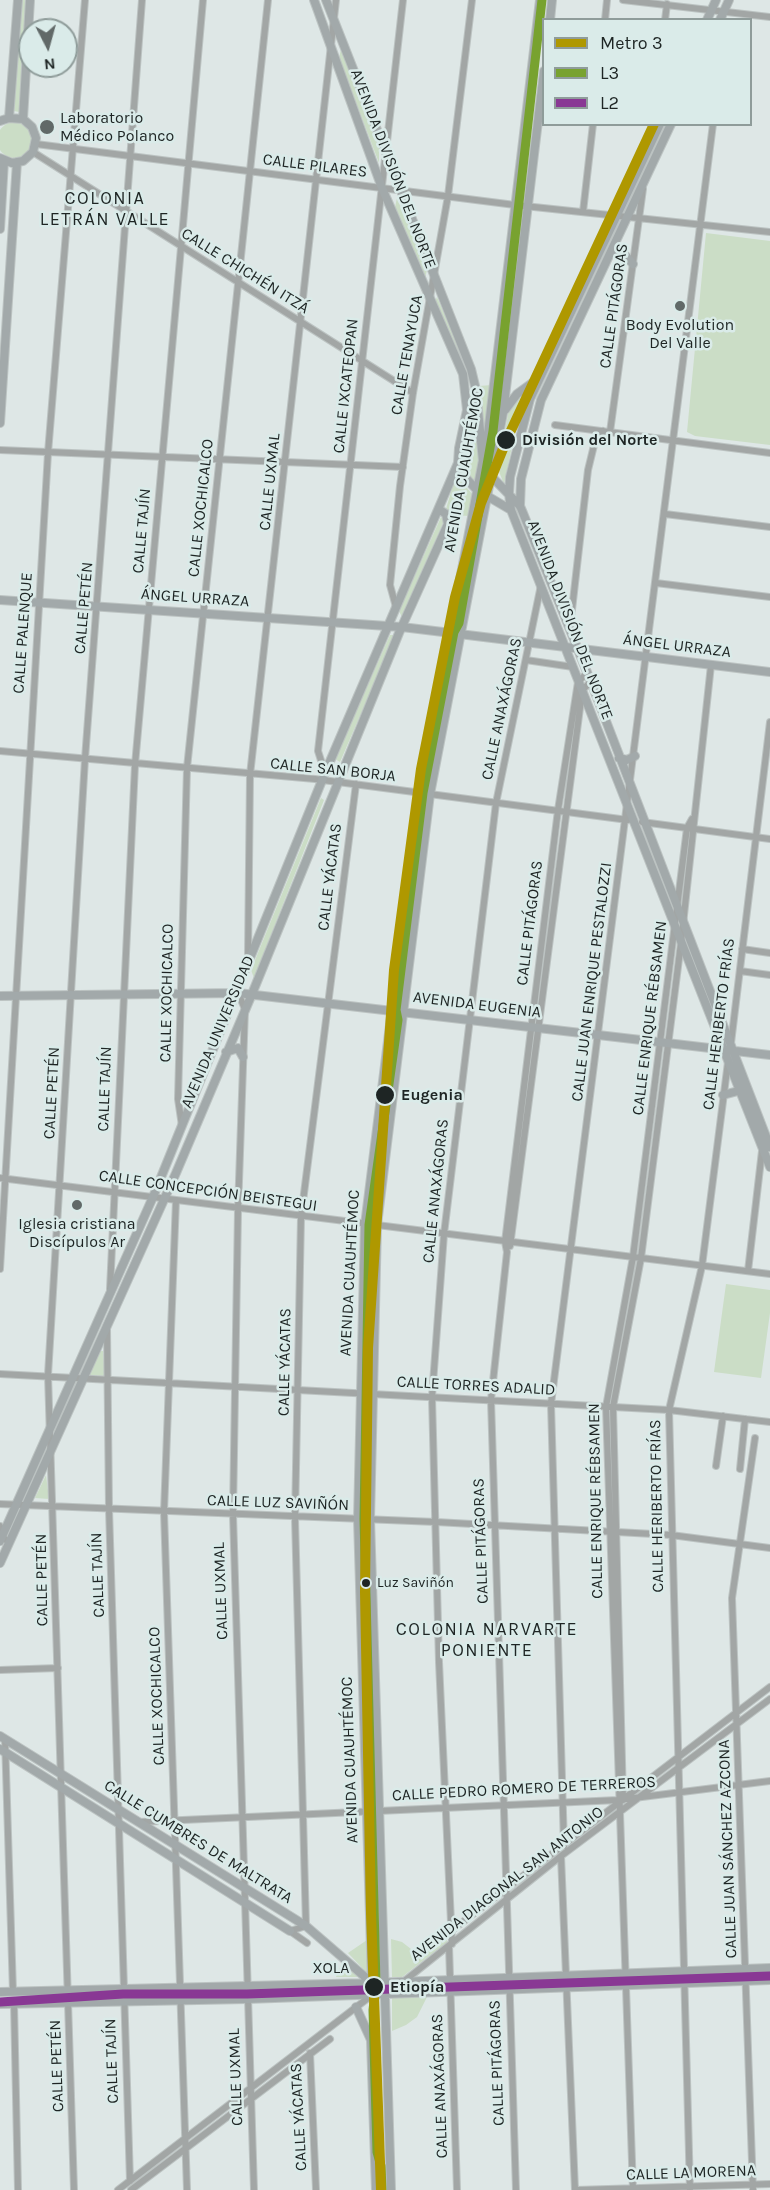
<!DOCTYPE html>
<html>
<head>
<meta charset="utf-8">
<style>
  body { margin:0 }
  #map { position:relative; width:770px; height:2190px; overflow:hidden; background:#dee7e6; font-family:Karla,sans-serif }
  canvas { display:block }
  .legend { position:absolute; left:542px; top:18px; width:210px; height:108px; box-sizing:border-box; background:#daebe9; border:2px solid #8f9c9a; margin:0; padding:8px 10px; list-style:none; font-size:18px; color:#1e2524 }
  .legend li { display:flex; align-items:center; gap:12px; height:30px }
  .legend b { width:30px; border:2px solid #8f9c9a }
  .north { position:absolute; left:18px; top:18px; width:60px; height:60px; box-sizing:border-box; background:#daebe9; border:2px solid #8f9c9a; border-radius:50%; rotate:174deg; font-size:16px; font-weight:700; line-height:24px; text-align:center; color:#1e2524 }
  .north::after { content:''; display:block; margin:auto; width:21px; height:27px; background:#616968; clip-path:polygon(50% 0,100% 100%,50% 72%,0 100%) }
</style>
</head>
<body>
<div id="map">
<canvas width="770" height="2190"></canvas>
<ul class="legend">
<li><b style="height:8px;background:#af9800"></b>Metro 3</li>
<li><b style="height:8px;background:#78a22f"></b>L3</li>
<li><b style="height:8px;background:#893894"></b>L2</li>
</ul>
<div class="north">N</div>
</div>
<script>
const context = document.querySelector('canvas').getContext('2d');
context.lineJoin = 'round';
function fill(path, color) {
  context.fillStyle = color;
  context.fill(path, 'evenodd');
}
function poly(rows) {
  const path = new Path2D();
  for (const r of rows) {
    if (r.length === 3) {
      path.moveTo(r[0] + r[2], r[1]);
      path.arc(r[0], r[1], r[2], 0, 2 * Math.PI);
      continue;
    }
    path.moveTo(r[0], r[1]);
    for (let i = 2; i < r.length; i += 2) path.lineTo(r[i], r[i + 1]);
  }
  return path;
}
function strokePath(path, color, width, dash) {
  context.strokeStyle = color;
  context.lineWidth = width;
  context.lineCap = dash ? 'butt' : 'round';
  context.setLineDash(dash || []);
  context.stroke(path);
}
function drawText(font, color, halo, rows, align = 'center') {
  context.font = font + ' Karla,sans-serif';
  context.lineWidth = 5;
  context.setLineDash([]);
  context.textBaseline = 'middle';
  context.strokeStyle = halo;
  context.fillStyle = color;
  for (const [text, x, y, turn = 0] of rows) {
    context.save();
    context.translate(x, y);
    context.rotate((+turn || 0) * Math.PI / 180);
    context.textAlign = isNaN(turn) ? turn : align;
    if (halo) context.strokeText(text, 0, 0);
    context.fillText(text, 0, 0);
    context.restore();
  }
}
const green = poly([
  [22,0,27,0,19,112,14,111],
  [341,49,379,148,379,163,339,58],
  [15,140,18],
  [397,198,427,270,425,278,395,207],
  [706,233,770,241,770,445,695,436,687,432],
  [437,297,459,348,471,381,468,384,462,361,434,304],
  [492,385,485,438,479,386],
  [471,393,480,464,476,483,467,476,463,464],
  [523,395,504,484,498,469,509,409],
  [456,475,473,495,469,516,454,515,446,509],
  [441,517,444,521,402,617,399,611],
  [390,635,395,635,340,762,335,759],
  [321,798,324,800,254,978,251,970],
  [726,1284,770,1290,770,1313,761,1378,714,1372],
  [100,1351,103,1351,105,1376,89,1375],
  [46,1475,49,1499,35,1498],
  [446,1935,447,1942,402,1977,392,1977,391,1939,402,1942,420,1956],
  [367,1940,369,1975,348,1953],
  [343,1960,362,1977,336,1977],
  [428,1995,417,2017,406,2025,392,2031,392,1996]
]);
const minor = poly([
  [623,0,770,17],
  [605,20,607,0],
  [665,20,667,4],
  [651,138,653,124],
  [36,144,515,205,770,232],
  [33,152,413,393],
  [583,212,593,124],
  [555,425,770,453],
  [610,432,643,189],
  [0,450,403,467],
  [665,514,770,527],
  [656,583,770,597],
  [396,607,390,585,400,486,413,393,448,196,472,0],
  [570,627,588,470,596,437,603,431],
  [526,660,573,667],
  [0,751,315,779,628,820],
  [325,773,318,751,403,0],
  [642,822,770,839],
  [742,949,770,953],
  [248,958,250,775,336,0],
  [740,971,770,975],
  [238,993,245,1009,238,1210,233,1514,254,2190],
  [731,1043,770,722],
  [182,1126,178,1099,187,768,268,0],
  [0,1178,770,1274],
  [176,1200,164,1512,187,2190],
  [510,1246,581,700,582,690,591,682],
  [0,1269,48,453,85,0],
  [748,1271,762,1151],
  [110,1289,135,765,203,0],
  [107,1329,109,1509,130,2181],
  [0,1374,669,1410,770,1422],
  [716,1466,723,1416],
  [740,1469,745,1419],
  [0,1504,436,1522,671,1535,770,1548],
  [0,1526,2,1536,9,1543],
  [0,1670,58,1668],
  [5,1739,13,1992],
  [623,1800,613,1407,641,1258,681,943,711,665],
  [139,1822,618,1800,770,1781],
  [564,1846,551,1404,713,124],
  [561,1856,575,2190],
  [290,1931,306,1926,295,1518,301,1217,356,784],
  [290,1931,307,1943],
  [451,1931,770,1687],
  [452,1944,439,1662,432,1397,444,1234,496,803,541,585],
  [449,1946,457,2190],
  [385,1993,403,1982,561,1856,770,1699],
  [14,2003,18,2190],
  [310,2053,316,2190],
  [74,2190,48,1375,85,759,142,0],
  [118,2190,372,1995],
  [131,2190,330,2039],
  [516,2190,491,1400,507,1252,505,1242,558,810,578,682,587,673],
  [576,2190,770,2184],
  [633,2190,606,1407,633,1257,687,828,692,819],
  [690,2190,669,1410,702,1266,728,1062],
  [753,2190,732,1598,755,1438]
]);
const major = poly([
  [314,0,382,188,463,374,467,410,459,448,458,463,462,474,477,490,511,510],
  [326,0,471,369,476,390,483,461,492,477,520,506,523,513,591,682,770,1147],
  [550,20,552,0],
  [707,20,716,0],
  [720,20,729,0],
  [9,118,18,0],
  [23,119,30,0],
  [0,121,9,118,23,119,32,127,36,138,33,152,23,161,12,163,0,158],
  [660,124,530,399,510,477,509,494,511,510,770,1167],
  [0,229,4,161],
  [611,253,624,254,633,264],
  [505,410,517,394,539,378],
  [0,423,17,162],
  [520,506,521,479,541,400,671,124],
  [0,600,402,627,770,672],
  [619,758,627,760,635,756],
  [0,996,238,993,770,1055],
  [226,1052,238,1048,243,1057],
  [723,1095,738,1091],
  [0,1541,153,1197,325,773,458,463],
  [0,1563,176,1173,252,994,399,633,448,524,446,514,440,510],
  [0,1736,306,1926,372,1983],
  [0,1749,290,1931],
  [372,1983,358,1519,365,1225,419,793,488,434,540,0],
  [0,1992,372,1983,770,1968],
  [0,2004,247,1999,770,1980],
  [356,2007,371,2040,376,2190],
  [391,2190,370,1519,377,1225,430,794,503,413,544,71]
]);
const bus1 = poly([
  [382,2190,381,2166,377,2152,373,2010,376,1983,364,1519,369,1225,398,1020,396,1010,423,793,454,632,459,623,493,431,542,0]
]);
const bus2 = poly([
  [0,2002,123,1994,247,1994,770,1976]
]);
const metro1 = poly([
  [381,2190,371,1913,365,1592,368,1348,394,970,421,769,455,597,481,503,507,439,654,124]
]);
const markers = [
  [47,127,8,"#616968"],
  [680,306,6,"#616968"],
  [506,440,10,"#1e2524"],
  [385,1095,10,"#1e2524"],
  [77,1205,6,"#616968"],
  [366,1583,5,"#1e2524"],
  [374,1987,10,"#1e2524"]
];
const busNames = [
  ["Luz Saviñón",377,1583]
];
const poiNames = [
  ["Laboratorio",60,118,"left"],
  ["Médico Polanco",60,136,"left"],
  ["Body Evolution",680,325],
  ["Del Valle",680,343],
  ["Iglesia cristiana",77,1224],
  ["Discípulos Ar",77,1242]
];
const streetNames = [
  ["CALLE PILARES",315,166,7],
  ["AVENIDA DIVISIÓN DEL NORTE",393,169,69],
  ["CALLE CHICHÉN ITZÁ",245,271,32],
  ["CALLE PITÁGORAS",614,306,-82],
  ["CALLE TENAYUCA",407,355,-80],
  ["CALLE IXCATEOPAN",346,386,-84],
  ["AVENIDA CUAUHTÉMOC",464,470,-80],
  ["CALLE UXMAL",270,482,-84],
  ["CALLE XOCHICALCO",201,508,-84],
  ["CALLE TAJÍN",142,531,-85],
  ["ÁNGEL URRAZA",195,598,4],
  ["CALLE PETÉN",84,608,-85],
  ["AVENIDA DIVISIÓN DEL NORTE",570,620,69],
  ["CALLE PALENQUE",23,633,-86],
  ["ÁNGEL URRAZA",677,646,7],
  ["CALLE ANAXÁGORAS",502,709,-78],
  ["CALLE SAN BORJA",333,770,6],
  ["CALLE YÁCATAS",330,877,-83],
  ["CALLE PITÁGORAS",530,923,-83],
  ["CALLE JUAN ENRIQUE PESTALOZZI",592,982,-83],
  ["CALLE XOCHICALCO",167,993,-89],
  ["AVENIDA EUGENIA",477,1005,7],
  ["CALLE ENRIQUE RÉBSAMEN",650,1018,-83],
  ["CALLE HERIBERTO FRÍAS",719,1024,-83],
  ["AVENIDA UNIVERSIDAD",218,1032,-67],
  ["CALLE TAJÍN",105,1089,-88],
  ["CALLE PETÉN",52,1093,-87],
  ["CALLE CONCEPCIÓN BEISTEGUI",208,1191,8],
  ["CALLE ANAXÁGORAS",436,1191,-84],
  ["AVENIDA CUAUHTÉMOC",350,1273,-87],
  ["CALLE YÁCATAS",285,1362,-89],
  ["CALLE TORRES ADALID",476,1386,3],
  ["CALLE ENRIQUE RÉBSAMEN",596,1501,-91],
  ["CALLE LUZ SAVIÑÓN",278,1503,2],
  ["CALLE HERIBERTO FRÍAS",657,1506,-91],
  ["CALLE PITÁGORAS",481,1541,-92],
  ["CALLE TAJÍN",98,1575,-92],
  ["CALLE PETÉN",42,1580,-91],
  ["CALLE UXMAL",221,1591,-92],
  ["CALLE XOCHICALCO",157,1696,-92],
  ["AVENIDA CUAUHTÉMOC",350,1760,-92],
  ["CALLE PEDRO ROMERO DE TERREROS",524,1789,-3],
  ["CALLE CUMBRES DE MALTRATA",198,1842,32],
  ["CALLE JUAN SÁNCHEZ AZCONA",728,1849,-92],
  ["AVENIDA DIAGONAL SAN ANTONIO",507,1884,-38],
  ["XOLA",331,1968],
  ["CALLE TAJÍN",112,2061,-92],
  ["CALLE PITÁGORAS",497,2063,-92],
  ["CALLE PETÉN",57,2066,-92],
  ["CALLE UXMAL",236,2077,-92],
  ["CALLE ANAXÁGORAS",440,2086,-92],
  ["CALLE YÁCATAS",299,2117,-93],
  ["CALLE LA MORENA",691,2173,-2]
];
const stopNames = [
  ["División del Norte",522,440],
  ["Eugenia",401,1095],
  ["Etiopía",390,1987]
];
const neighbourhoodNames = [
  ["COLONIA",105,199],
  ["LETRÁN VALLE",105,220],
  ["COLONIA NARVARTE",487,1630],
  ["PONIENTE",487,1651]
];
fill(green, '#cbddc6');
strokePath(minor, '#bcc3c2', 8);
strokePath(major, '#bcc3c2', 10);
strokePath(minor, '#a2a6a5', 6);
strokePath(major, '#a2a9aa', 8);
strokePath(bus1, '#78a22f', 9);
strokePath(bus2, '#893894', 9);
strokePath(metro1, '#af9800', 10);
for (const [x, y, r, color] of markers) {
  const dot = new Path2D();
  dot.arc(x, y, r, 0, 2 * Math.PI);
  context.fillStyle = color;
  context.fill(dot);
  strokePath(dot, '#daebe9', 2);
}
drawText('14px', '#1e2524', '#daebe9', busNames, 'left');
drawText('16px', '#1e2524', '#daebe9', poiNames);
drawText('16px', '#1e2524', '#daebe9', streetNames);
drawText('bold 16px', '#1e2524', '#daebe9', stopNames, 'left');
context.letterSpacing = '1.5px';
drawText('18px', '#1e2524', '#daebe9', neighbourhoodNames);
context.letterSpacing = '0px';
</script>
</body>
</html>
